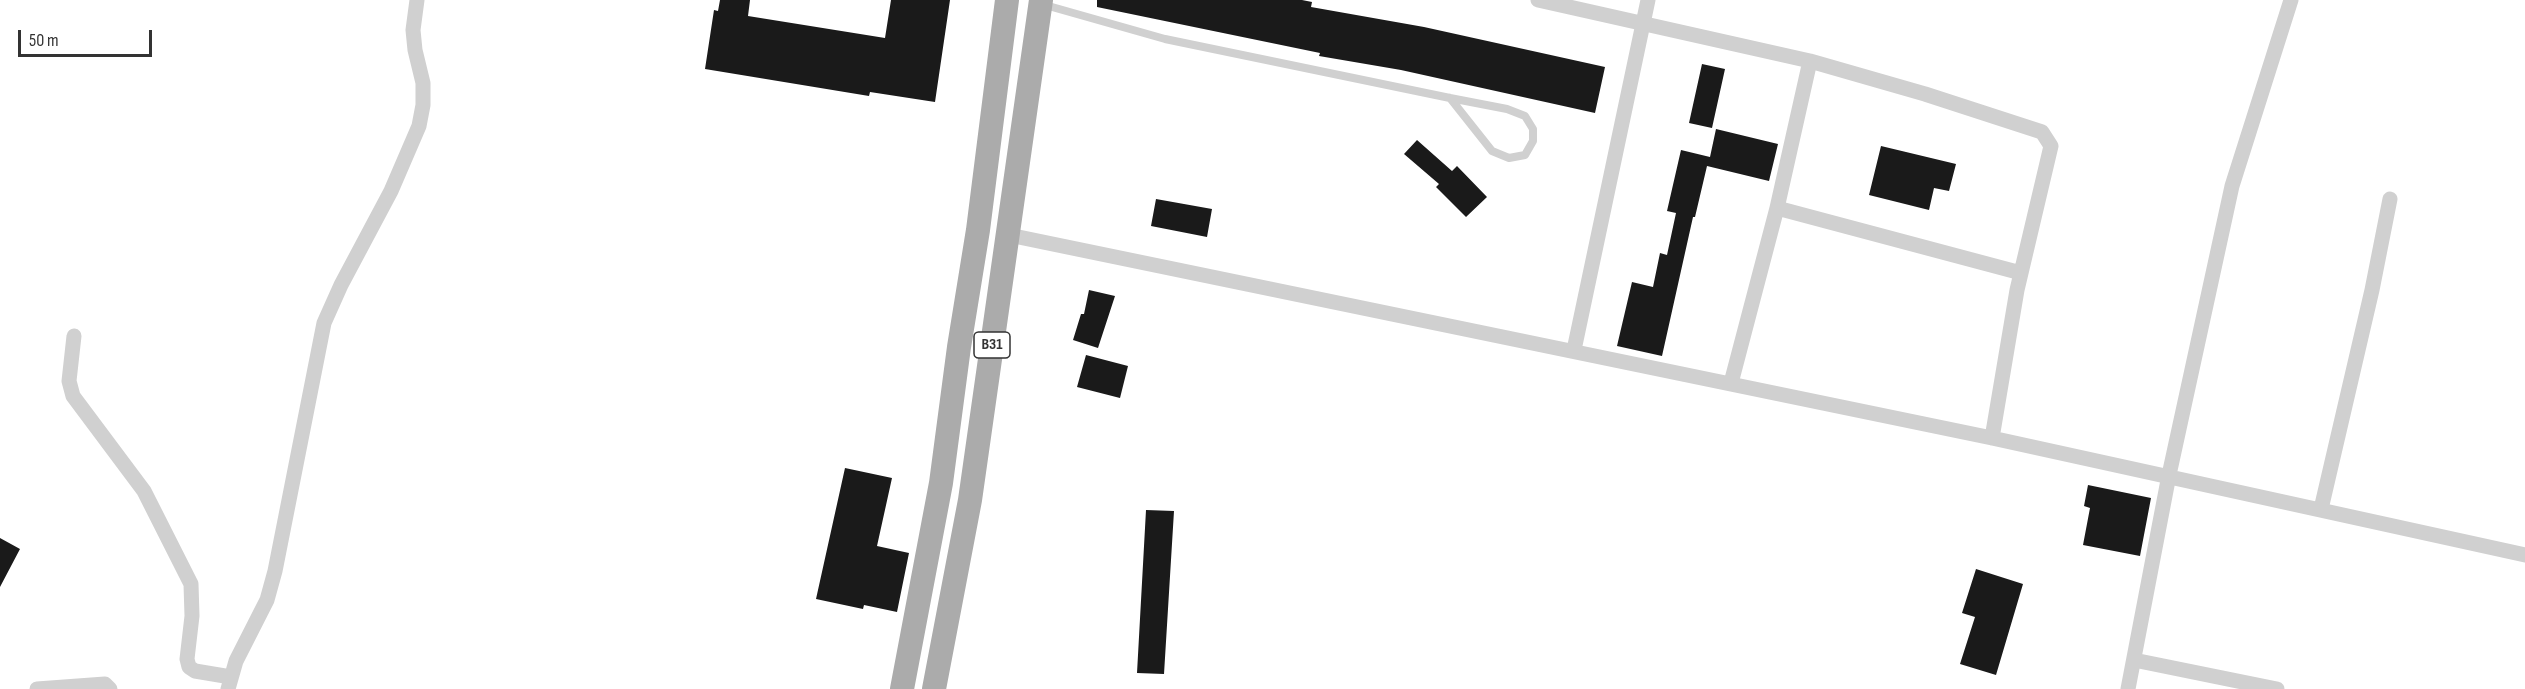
<!DOCTYPE html>
<html>
<head>
<meta charset="utf-8">
<style>
  body { margin:0 }
  #map { position:relative; width:2525px; height:689px; overflow:hidden; background:#fff; font-family:"Sofia Sans Condensed",sans-serif }
  canvas { display:block }
  .scale { position:absolute; left:18px; top:30px; width:134px; height:27px; box-sizing:border-box; border:3px solid #333; border-top:0; padding-left:8px; font-size:18px; line-height:21px; white-space:nowrap; color:#333; -webkit-text-stroke:4px #fff; paint-order:stroke }
</style>
</head>
<body>
<div id="map">
<canvas width="2525" height="689"></canvas>
<div class="scale">50 m</div>
</div>
<script>
const context = document.querySelector('canvas').getContext('2d');
context.lineJoin = 'round';
function fill(path, color) {
  context.fillStyle = color;
  context.fill(path, 'evenodd');
}
function poly(rows) {
  const path = new Path2D();
  for (const r of rows) {
    path.moveTo(r[0], r[1]);
    for (let i = 2; i < r.length; i += 2) path.lineTo(r[i], r[i + 1]);
  }
  return path;
}
function strokePath(path, color, width, dash) {
  context.strokeStyle = color;
  context.lineWidth = width;
  context.lineCap = dash ? 'butt' : 'round';
  context.setLineDash(dash || []);
  context.stroke(path);
}
function drawText(font, color, halo, rows, align = 'center') {
  context.font = font + ' "Sofia Sans Condensed",sans-serif';
  context.lineWidth = 6;
  context.setLineDash([]);
  context.textBaseline = 'middle';
  context.strokeStyle = halo;
  context.fillStyle = color;
  for (const [text, x, y, turn = 0] of rows) {
    context.save();
    context.translate(x, y);
    context.rotate((+turn || 0) * Math.PI / 180);
    context.textAlign = isNaN(turn) ? turn : align;
    if (halo) context.strokeText(text, 0, 0);
    context.fillText(text, 0, 0);
    context.restore();
  }
}
const building = poly([
  [720,0,750,0,748,16,885,38,891,0,950,0,935,102,870,92,869,96,705,69,714,10,718,11],
  [1097,0,1302,0,1312,2,1311,7,1424,27,1605,67,1595,113,1401,70,1319,56,1320,53,1097,7],
  [1702,64,1725,69,1712,128,1689,123],
  [1716,129,1778,144,1769,181,1707,166,1695,217,1693,217,1662,356,1617,346,1632,282,1653,287,1660,253,1667,255,1676,213,1667,211,1681,150,1710,157],
  [1417,140,1452,171,1457,166,1487,197,1466,217,1436,187,1439,184,1404,154],
  [1881,146,1956,164,1949,191,1934,188,1929,210,1869,195],
  [1156,199,1212,209,1207,237,1151,226],
  [1089,290,1115,296,1098,348,1073,340,1081,314,1084,314],
  [1086,355,1128,366,1120,398,1077,387],
  [845,468,892,478,877,546,909,553,897,612,864,605,863,609,816,599],
  [2088,485,2151,498,2140,556,2083,545,2090,508,2084,506],
  [1146,510,1174,511,1164,674,1137,673],
  [0,538,20,549,0,587],
  [1976,569,2023,584,1996,675,1960,664,1975,617,1962,613]
]);
const service = poly([
  [1045,5,1165,39,1450,98],
  [1450,98,1507,109,1525,116,1533,129,1533,141,1525,155,1509,158,1492,151,1450,98]
]);
const minor = poly([
  [1538,0,1810,61,1925,94,2042,132,2051,146,2017,290,1992,438],
  [1810,61,1777,208,2021,273],
  [1009,235,1992,438,2525,555],
  [74,336,69,381,73,396,144,491,191,584,192,616,187,659,189,667,195,671,231,677],
  [1574,350,1648,0],
  [1731,383,1777,208],
  [2321,509,2372,290,2390,199],
  [2134,660,2277,689],
  [37,689,105,684,110,689],
  [228,689,236,661,267,600,275,571,324,323,341,285,391,191,419,126,423,105,423,83,415,50,413,30,417,0],
  [2128,689,2169,475,2232,186,2291,0]
]);
const primary = poly([
  [902,689,941,483,959,347,978,230,1007,0],
  [934,689,970,500,1041,0]
]);
const shields = [
  [992,345,36]
];
const shieldNames = [
  ["B31",992,345]
];
fill(building, '#1a1a1a');
strokePath(service, '#d0d0d0', 8);
strokePath(minor, '#d0d0d0', 15);
strokePath(primary, '#ababab', 24);
for (const [x, y, w] of shields) {
  const box = new Path2D();
  box.roundRect(x - w / 2, y - 13, w, 26, 4.5);
  context.fillStyle = '#fff';
  context.fill(box);
  strokePath(box, '#333', 1.5);
}
drawText('bold 16px', '#333', null, shieldNames);
</script>
</body>
</html>
